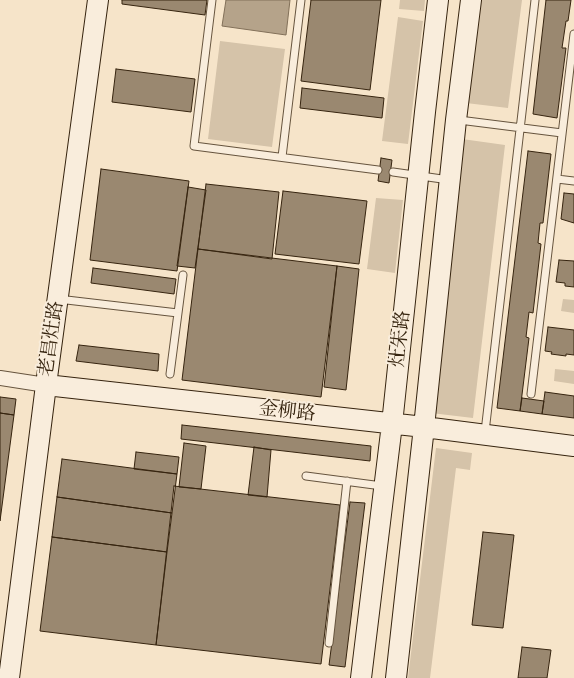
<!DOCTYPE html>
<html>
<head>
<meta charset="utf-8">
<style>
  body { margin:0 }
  canvas { display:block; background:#f6e4c9 }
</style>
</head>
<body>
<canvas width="574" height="678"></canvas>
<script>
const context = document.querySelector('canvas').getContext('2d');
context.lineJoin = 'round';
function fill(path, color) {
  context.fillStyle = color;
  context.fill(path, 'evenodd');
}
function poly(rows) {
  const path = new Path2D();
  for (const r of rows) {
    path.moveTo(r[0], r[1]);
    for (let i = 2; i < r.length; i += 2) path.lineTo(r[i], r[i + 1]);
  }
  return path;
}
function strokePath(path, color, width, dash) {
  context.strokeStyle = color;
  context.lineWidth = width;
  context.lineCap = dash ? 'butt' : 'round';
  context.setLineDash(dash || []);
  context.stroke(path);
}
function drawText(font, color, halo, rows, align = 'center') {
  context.font = font + ' Alegreya,"Noto Serif SC",serif';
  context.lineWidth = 4;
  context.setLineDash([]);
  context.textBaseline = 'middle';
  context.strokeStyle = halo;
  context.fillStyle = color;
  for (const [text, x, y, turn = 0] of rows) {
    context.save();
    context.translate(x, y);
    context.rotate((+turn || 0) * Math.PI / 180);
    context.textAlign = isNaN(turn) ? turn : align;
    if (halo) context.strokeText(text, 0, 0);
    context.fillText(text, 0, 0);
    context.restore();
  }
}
const green = poly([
  [400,0,425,0,424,11,399,9],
  [478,0,522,0,508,108,466,103],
  [398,17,423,21,408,144,382,141],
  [220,41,285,49,272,147,208,139],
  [462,139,505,145,473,418,431,413],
  [376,198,403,200,395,273,367,269],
  [563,299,574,300,574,313,561,311],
  [555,369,574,371,574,384,554,381],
  [436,448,472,453,470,470,456,468,430,678,408,678]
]);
const water = poly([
  [226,0,290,0,286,35,222,26,226,0]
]);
const building = poly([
  [122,0,207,0,205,15,122,4,122,0],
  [311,0,381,0,370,90,301,81,311,0],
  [546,0,571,0,568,21,566,21,562,48,566,48,557,118,533,114,546,0],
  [116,69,195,79,191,112,112,102,116,69],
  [302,88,384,98,382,118,300,108,302,88],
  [528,151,551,154,543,223,540,223,538,243,541,244,533,313,529,312,526,337,529,338,520,411,497,408,528,151],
  [381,158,392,160,389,183,378,181,381,158],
  [101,169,189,181,177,271,90,260,101,169],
  [206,184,279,192,272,259,198,249,206,184],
  [188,187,206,190,195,268,177,266,188,187],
  [283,191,367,201,359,264,275,254,283,191],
  [564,193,574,194,574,223,561,219,564,193],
  [198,249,337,266,321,397,182,380,198,249],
  [559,260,574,261,574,287,565,286,565,283,556,282,559,260],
  [337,266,359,269,346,390,324,387,337,266],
  [93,268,176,279,174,294,91,283,93,268],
  [548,327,574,330,574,355,566,354,566,356,551,354,552,352,545,351,548,327],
  [79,345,159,354,158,371,76,361,79,345],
  [545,392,574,396,574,418,542,414,545,392],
  [0,397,16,399,14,415,0,413,0,397],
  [522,398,544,401,542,414,520,411,522,398],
  [0,413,14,415,0,521,0,413],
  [182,425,371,446,370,461,181,439,182,425],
  [184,443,206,446,201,489,179,487,184,443],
  [254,447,271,450,267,497,248,495,254,447],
  [136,452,179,457,177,474,134,469,136,452],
  [62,459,177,474,172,513,57,497,62,459],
  [174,486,340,505,321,664,156,645,174,486],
  [57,497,172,513,167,552,52,537,57,497],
  [350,502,365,503,345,667,329,665,350,502],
  [483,532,514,535,503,628,472,625,483,532],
  [52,537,167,552,156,645,40,631,52,537],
  [522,647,551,650,547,678,518,678,522,647]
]);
const lane = poly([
  [212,0,194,146,378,170],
  [459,120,562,133],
  [282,157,301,0],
  [393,172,449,180],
  [557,179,574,181],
  [58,299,178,313],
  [170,374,183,275],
  [531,394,574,34],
  [485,432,535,0],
  [306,476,382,486],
  [329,643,347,481]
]);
const street = poly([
  [0,378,46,385]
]);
const secondary = poly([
  [46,385,424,427,574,446],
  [9,678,46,385,98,0],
  [361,678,392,424,425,112,438,0],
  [396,678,424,427,456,120,471,0]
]);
const streetNames = [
  ["老昌灶路",52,339,-82],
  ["灶朱路",401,339,-84],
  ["金柳路",287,412,6]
];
fill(green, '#d5c3a9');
fill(water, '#b5a38a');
strokePath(water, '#827059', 1);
fill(building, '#9a8870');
strokePath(building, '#36240f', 1);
strokePath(lane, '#66543e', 9);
strokePath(street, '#66543e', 16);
strokePath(secondary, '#36240f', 22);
strokePath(lane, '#f9eddc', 7);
strokePath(street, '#f9eddc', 14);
strokePath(secondary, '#f9eddc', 20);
drawText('19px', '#36240f', '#f9eddc', streetNames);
</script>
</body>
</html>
